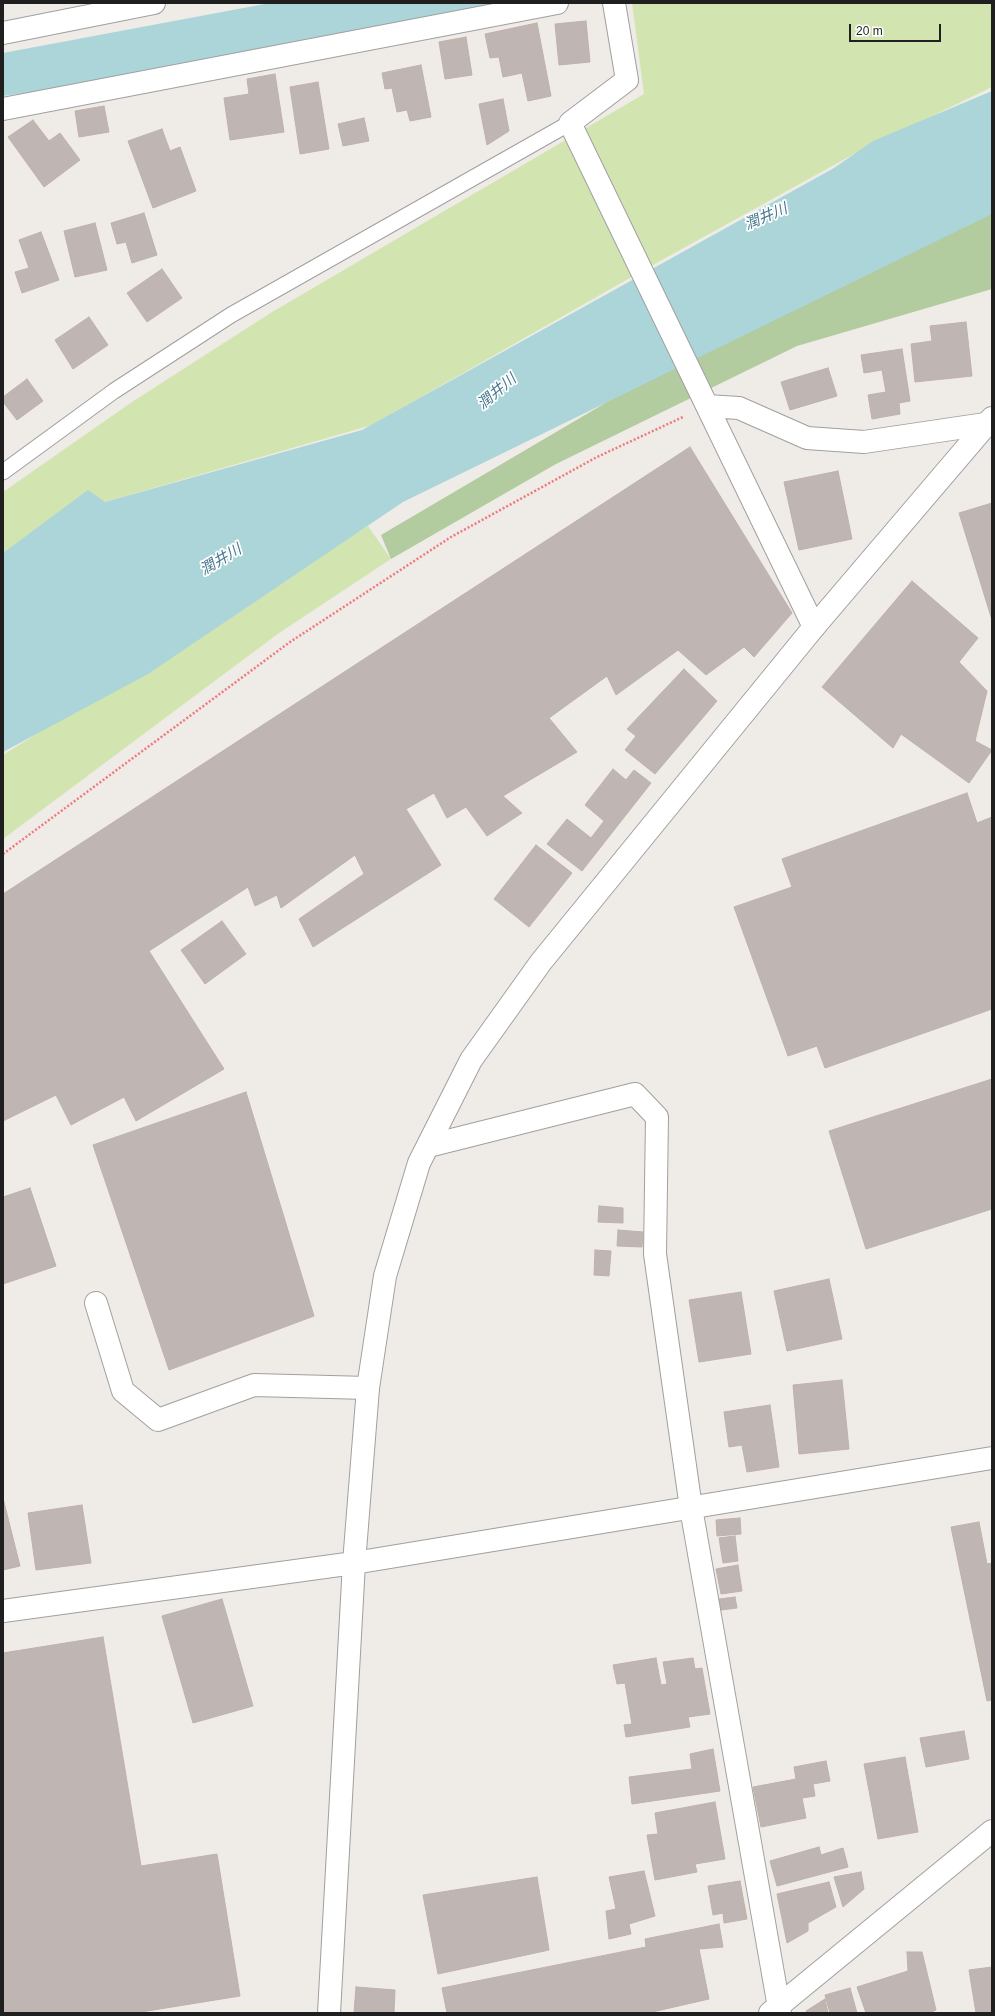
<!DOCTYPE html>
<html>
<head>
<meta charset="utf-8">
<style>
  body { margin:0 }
  #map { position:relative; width:995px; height:2016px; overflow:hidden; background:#efebe7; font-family:Arial,sans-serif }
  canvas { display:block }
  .frame { position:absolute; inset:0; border:4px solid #1f1f1f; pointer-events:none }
  .scale { position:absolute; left:849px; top:24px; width:92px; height:18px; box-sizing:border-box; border:2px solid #1f1f1f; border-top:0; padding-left:5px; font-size:12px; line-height:14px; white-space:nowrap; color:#1f1f1f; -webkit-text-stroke:3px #fff; paint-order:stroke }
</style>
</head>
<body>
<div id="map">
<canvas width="995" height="2016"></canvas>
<div class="frame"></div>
<div class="scale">20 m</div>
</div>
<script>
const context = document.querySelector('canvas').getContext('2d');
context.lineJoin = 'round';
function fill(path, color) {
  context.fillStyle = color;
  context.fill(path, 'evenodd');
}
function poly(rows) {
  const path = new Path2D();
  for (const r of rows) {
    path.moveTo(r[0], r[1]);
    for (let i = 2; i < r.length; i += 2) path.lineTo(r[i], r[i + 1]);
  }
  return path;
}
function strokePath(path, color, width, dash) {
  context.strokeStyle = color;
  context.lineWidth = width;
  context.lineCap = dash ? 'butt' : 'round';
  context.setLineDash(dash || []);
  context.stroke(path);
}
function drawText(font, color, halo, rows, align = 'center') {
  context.font = font + ' Arial,"Noto Sans JP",sans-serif';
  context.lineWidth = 3.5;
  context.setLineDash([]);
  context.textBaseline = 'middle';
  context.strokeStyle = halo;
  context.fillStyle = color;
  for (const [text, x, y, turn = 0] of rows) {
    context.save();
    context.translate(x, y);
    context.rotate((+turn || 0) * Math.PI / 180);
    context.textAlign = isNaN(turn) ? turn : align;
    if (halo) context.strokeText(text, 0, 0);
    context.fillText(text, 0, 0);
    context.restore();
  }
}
const grass = poly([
  [632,3,992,3,992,87,854,154,642,271,372,425,105,502,3,559,3,492,132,402,272,312,644,94],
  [368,526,391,559,279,633,3,839,3,755]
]);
const forest = poly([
  [992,213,992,289,797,346,556,464,391,559,381,535,755,315]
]);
const water = poly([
  [270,3,511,3,390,24,264,59,3,96,3,53],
  [992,91,992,214,403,502,148,674,3,752,3,553,88,490,105,502,362,430,834,168,873,141]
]);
const building = poly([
  [586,21,590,62,559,65,555,24,586,21],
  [537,23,551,96,528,101,522,73,503,77,499,57,490,58,485,34,537,23],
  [466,37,472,75,445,79,439,42,466,37],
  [421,65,431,117,410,121,407,110,397,112,392,88,385,89,382,73,421,65],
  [275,74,284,132,230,140,224,98,249,94,247,79,275,74],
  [318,82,329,149,300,154,290,87,318,82],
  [503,99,509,131,487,145,479,104,503,99],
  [104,106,109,132,79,137,75,111,104,106],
  [364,118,369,141,343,146,338,124,364,118],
  [33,120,49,141,60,133,80,160,44,187,8,137,33,120],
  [162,129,170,151,180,147,196,191,153,208,128,141,162,129],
  [144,213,157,255,132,263,126,242,117,244,111,223,144,213],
  [95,223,107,270,75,277,64,231,95,223],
  [41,232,59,280,22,293,15,272,29,268,19,240,41,232],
  [162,269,182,298,147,322,127,293,162,269],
  [89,317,108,345,73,369,55,340,89,317],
  [966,322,972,376,915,382,911,344,932,341,930,326,966,322],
  [902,349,910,401,899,403,900,414,872,419,868,395,886,392,882,370,864,373,861,355,902,349],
  [828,368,837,396,790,410,781,382,828,368],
  [27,379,43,401,17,420,3,402,3,397,27,379],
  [690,447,792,613,754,657,744,647,706,675,678,650,616,695,607,676,549,718,577,752,503,796,522,813,487,836,466,807,447,818,434,793,406,809,441,865,313,947,299,919,364,874,355,855,281,908,277,895,255,906,248,887,149,951,224,1069,136,1121,124,1097,71,1125,56,1095,3,1121,3,894,690,447],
  [838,471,852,539,799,550,784,482,838,471],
  [992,503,992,620,959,513,992,503],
  [912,581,978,638,959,662,987,691,975,741,992,750,969,783,901,734,893,748,822,687,912,581],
  [684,669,717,701,655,774,625,750,636,736,627,729,684,669],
  [613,769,626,780,634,770,651,783,582,871,547,844,567,819,591,838,604,821,585,805,613,769],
  [967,793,977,823,992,817,992,1009,825,1068,817,1046,788,1056,734,907,792,887,782,859,967,793],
  [536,845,572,873,529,927,494,899,536,845],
  [222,921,246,954,205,984,181,950,222,921],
  [992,1079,992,1209,866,1249,829,1131,992,1079],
  [246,1092,314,1316,169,1370,93,1145,246,1092],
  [30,1188,56,1266,3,1284,3,1197,30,1188],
  [599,1206,623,1208,623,1223,598,1222,599,1206],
  [618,1230,643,1232,642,1247,617,1246,618,1230],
  [595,1250,611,1251,609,1276,594,1275,595,1250],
  [829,1279,842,1339,787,1351,774,1291,829,1279],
  [741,1292,751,1354,699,1362,689,1300,741,1292],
  [842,1380,849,1449,799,1454,793,1385,842,1380],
  [770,1405,779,1467,747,1472,742,1445,729,1447,724,1412,770,1405],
  [3,1498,20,1566,3,1570,3,1498],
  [82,1505,91,1563,36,1570,28,1513,82,1505],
  [740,1518,741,1534,717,1536,716,1520,740,1518],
  [979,1522,987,1564,992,1563,992,1700,987,1701,951,1527,979,1522],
  [735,1536,738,1561,723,1563,719,1538,735,1536],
  [738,1565,742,1591,721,1594,716,1569,738,1565],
  [735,1597,737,1608,721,1610,719,1599,735,1597],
  [222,1599,253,1706,193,1723,162,1616,222,1599],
  [103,1637,141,1866,217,1854,240,1996,135,2013,3,2013,3,1653,103,1637],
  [656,1658,661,1685,667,1684,663,1662,693,1658,695,1669,702,1668,710,1714,688,1717,690,1727,626,1737,624,1725,632,1724,625,1683,617,1684,613,1665,656,1658],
  [964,1731,969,1759,926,1767,920,1738,964,1731],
  [713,1749,720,1791,632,1804,629,1777,692,1769,690,1754,713,1749],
  [905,1757,918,1832,878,1839,864,1764,905,1757],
  [826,1761,830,1781,813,1784,815,1796,802,1798,806,1818,761,1827,753,1787,796,1779,794,1767,826,1761],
  [715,1802,725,1859,695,1864,697,1872,655,1880,647,1835,658,1834,655,1813,715,1802],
  [819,1847,821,1855,843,1848,848,1867,777,1886,770,1861,819,1847],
  [644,1871,655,1916,629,1924,631,1934,609,1939,606,1911,616,1909,609,1877,644,1871],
  [861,1872,864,1889,843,1907,834,1877,861,1872],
  [537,1877,549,1950,438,1974,423,1895,537,1877],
  [740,1881,747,1919,724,1923,723,1913,713,1915,708,1886,740,1881],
  [829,1882,836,1907,808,1923,808,1931,787,1943,777,1894,829,1882],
  [719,1924,723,1947,699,1949,709,1999,648,2013,447,2013,442,1988,646,1947,645,1939,719,1924],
  [907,1952,922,1952,936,2010,929,2013,866,2013,857,1987,908,1971,907,1952],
  [992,1967,992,2013,976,2013,969,1970,992,1967],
  [356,1987,395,1990,394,2013,354,2013,356,1987],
  [850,1988,857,2013,830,2013,825,1995,850,1988],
  [825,1999,828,2013,807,2013,806,2011,825,1999]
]);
const path = poly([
  [3,854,290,642,451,537,597,457,683,417]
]);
const service = poly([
  [3,472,114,391,231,315,570,123]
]);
const minor = poly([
  [614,3,627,80,570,123,814,627],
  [3,33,154,3],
  [3,109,557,3],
  [707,406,739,408,807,438,864,442,992,423],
  [428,1146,635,1094,657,1117,655,1254,691,1508,780,2013],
  [96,1303,123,1391,158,1420,254,1385,368,1388],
  [3,1611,354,1563,992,1458]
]);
const tertiary = poly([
  [329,2013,354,1563,368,1388,385,1276,419,1163,471,1060,541,962,814,627,992,418],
  [770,2013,992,1831]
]);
const waterNames = [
  ["潤井川",766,217,-23],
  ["潤井川",497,392,-40],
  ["潤井川",221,560,-31]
];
fill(grass, '#d2e5b1');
fill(forest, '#b2cb9f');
fill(water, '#abd5d9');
fill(building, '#bfb6b3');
strokePath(building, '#c0b0aa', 1);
strokePath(service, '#a0a0a0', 17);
strokePath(minor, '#a0a0a0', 24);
strokePath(tertiary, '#a0a0a0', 24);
strokePath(path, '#ee797f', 2.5, [2, 2]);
strokePath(service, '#fff', 15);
strokePath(minor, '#fff', 22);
strokePath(tertiary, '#fff', 22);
drawText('italic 15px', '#4a7890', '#fff', waterNames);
</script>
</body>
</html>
